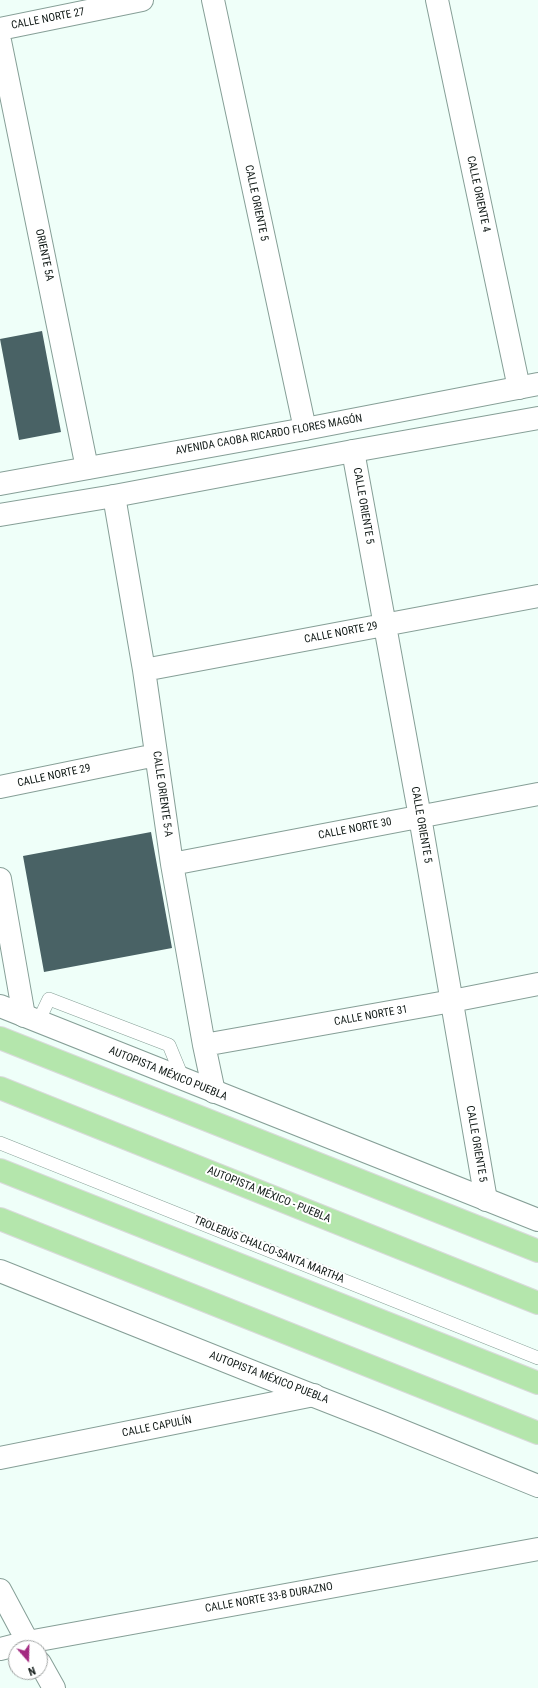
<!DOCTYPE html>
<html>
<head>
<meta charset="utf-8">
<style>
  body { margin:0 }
  #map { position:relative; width:538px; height:1688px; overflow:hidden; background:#effff9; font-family:"Roboto Condensed",sans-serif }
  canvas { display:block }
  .north { position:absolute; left:8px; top:1640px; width:40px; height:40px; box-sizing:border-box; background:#fff; border:1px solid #9fa3a2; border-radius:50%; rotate:160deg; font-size:11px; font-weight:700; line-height:16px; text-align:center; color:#101916 }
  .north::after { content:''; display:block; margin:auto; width:14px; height:18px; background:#a32a81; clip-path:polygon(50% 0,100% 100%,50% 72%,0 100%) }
</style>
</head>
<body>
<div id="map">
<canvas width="538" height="1688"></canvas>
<div class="north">N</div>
</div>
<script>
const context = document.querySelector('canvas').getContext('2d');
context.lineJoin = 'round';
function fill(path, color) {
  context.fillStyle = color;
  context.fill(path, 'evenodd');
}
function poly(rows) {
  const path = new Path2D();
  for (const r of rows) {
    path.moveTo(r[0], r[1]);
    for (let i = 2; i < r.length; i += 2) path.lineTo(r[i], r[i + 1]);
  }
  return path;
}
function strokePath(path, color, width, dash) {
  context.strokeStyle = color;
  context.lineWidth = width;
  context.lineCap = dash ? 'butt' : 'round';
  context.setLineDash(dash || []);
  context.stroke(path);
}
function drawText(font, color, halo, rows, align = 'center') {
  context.font = font + ' "Roboto Condensed",sans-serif';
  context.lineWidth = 4;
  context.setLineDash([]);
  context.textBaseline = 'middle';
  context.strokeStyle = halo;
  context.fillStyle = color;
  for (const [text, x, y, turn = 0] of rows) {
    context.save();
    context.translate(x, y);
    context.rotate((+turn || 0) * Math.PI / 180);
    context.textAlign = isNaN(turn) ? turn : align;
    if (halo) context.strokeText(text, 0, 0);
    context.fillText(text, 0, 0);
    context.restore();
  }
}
const building = poly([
  [42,331,61,432,19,440,0,339],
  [151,832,172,948,44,972,23,856]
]);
const lane = poly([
  [38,1022,49,999,169,1045,183,1079],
  [0,1143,538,1358]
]);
const street = poly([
  [213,0,305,429],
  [437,0,519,388],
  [0,29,142,0],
  [0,41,87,468],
  [353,451,420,817,486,1200],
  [114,496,144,670,172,864,204,1045,214,1092],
  [144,670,538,596],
  [0,787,156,755],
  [172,864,538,794],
  [0,879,24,1016],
  [204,1045,452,1001,538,984],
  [0,1458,314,1395],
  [0,1590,31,1648],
  [0,1649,28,1642,538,1549],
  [40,1663,54,1688]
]);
const secondary = poly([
  [0,484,305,429,538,384],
  [0,515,114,496,353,451,538,418],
  [0,1006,538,1220],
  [0,1271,253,1372,383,1423,538,1486]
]);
const highway = poly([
  [0,1038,538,1251],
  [0,1088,538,1303],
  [0,1170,538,1383],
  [0,1219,538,1433]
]);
const streetNames = [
  ["CALLE NORTE 27",48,19,-11],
  ["CALLE ORIENTE 4",478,194,78],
  ["CALLE ORIENTE 5",256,203,78],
  ["ORIENTE 5A",44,255,78],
  ["AVENIDA CAOBA RICARDO FLORES MAGÓN",269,435,-10],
  ["CALLE ORIENTE 5",363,506,80],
  ["CALLE NORTE 29",341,633,-11],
  ["CALLE NORTE 29",54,776,-12],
  ["CALLE ORIENTE 5-A",162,794,82],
  ["CALLE ORIENTE 5",421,825,80],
  ["CALLE NORTE 30",355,829,-11],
  ["CALLE NORTE 31",371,1016,-10],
  ["AUTOPISTA MÉXICO PUEBLA",168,1074,22],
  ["CALLE ORIENTE 5",476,1144,80],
  ["AUTOPISTA MÉXICO - PUEBLA",269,1195,22],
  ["TROLEBÚS CHALCO-SANTA MARTHA",269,1250,22],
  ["AUTOPISTA MÉXICO PUEBLA",269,1378,21],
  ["CALLE CAPULÍN",157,1427,-11],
  ["CALLE NORTE 33-B DURAZNO",269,1598,-10]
];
fill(building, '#496265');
strokePath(lane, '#869f97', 14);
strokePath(street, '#869f97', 24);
strokePath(secondary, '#869f97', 24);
strokePath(highway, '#d9dada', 24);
strokePath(lane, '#fff', 13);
strokePath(street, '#fff', 22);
strokePath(secondary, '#fff', 22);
strokePath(highway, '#b4e6ac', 22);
drawText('11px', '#101916', '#fff', streetNames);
</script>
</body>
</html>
